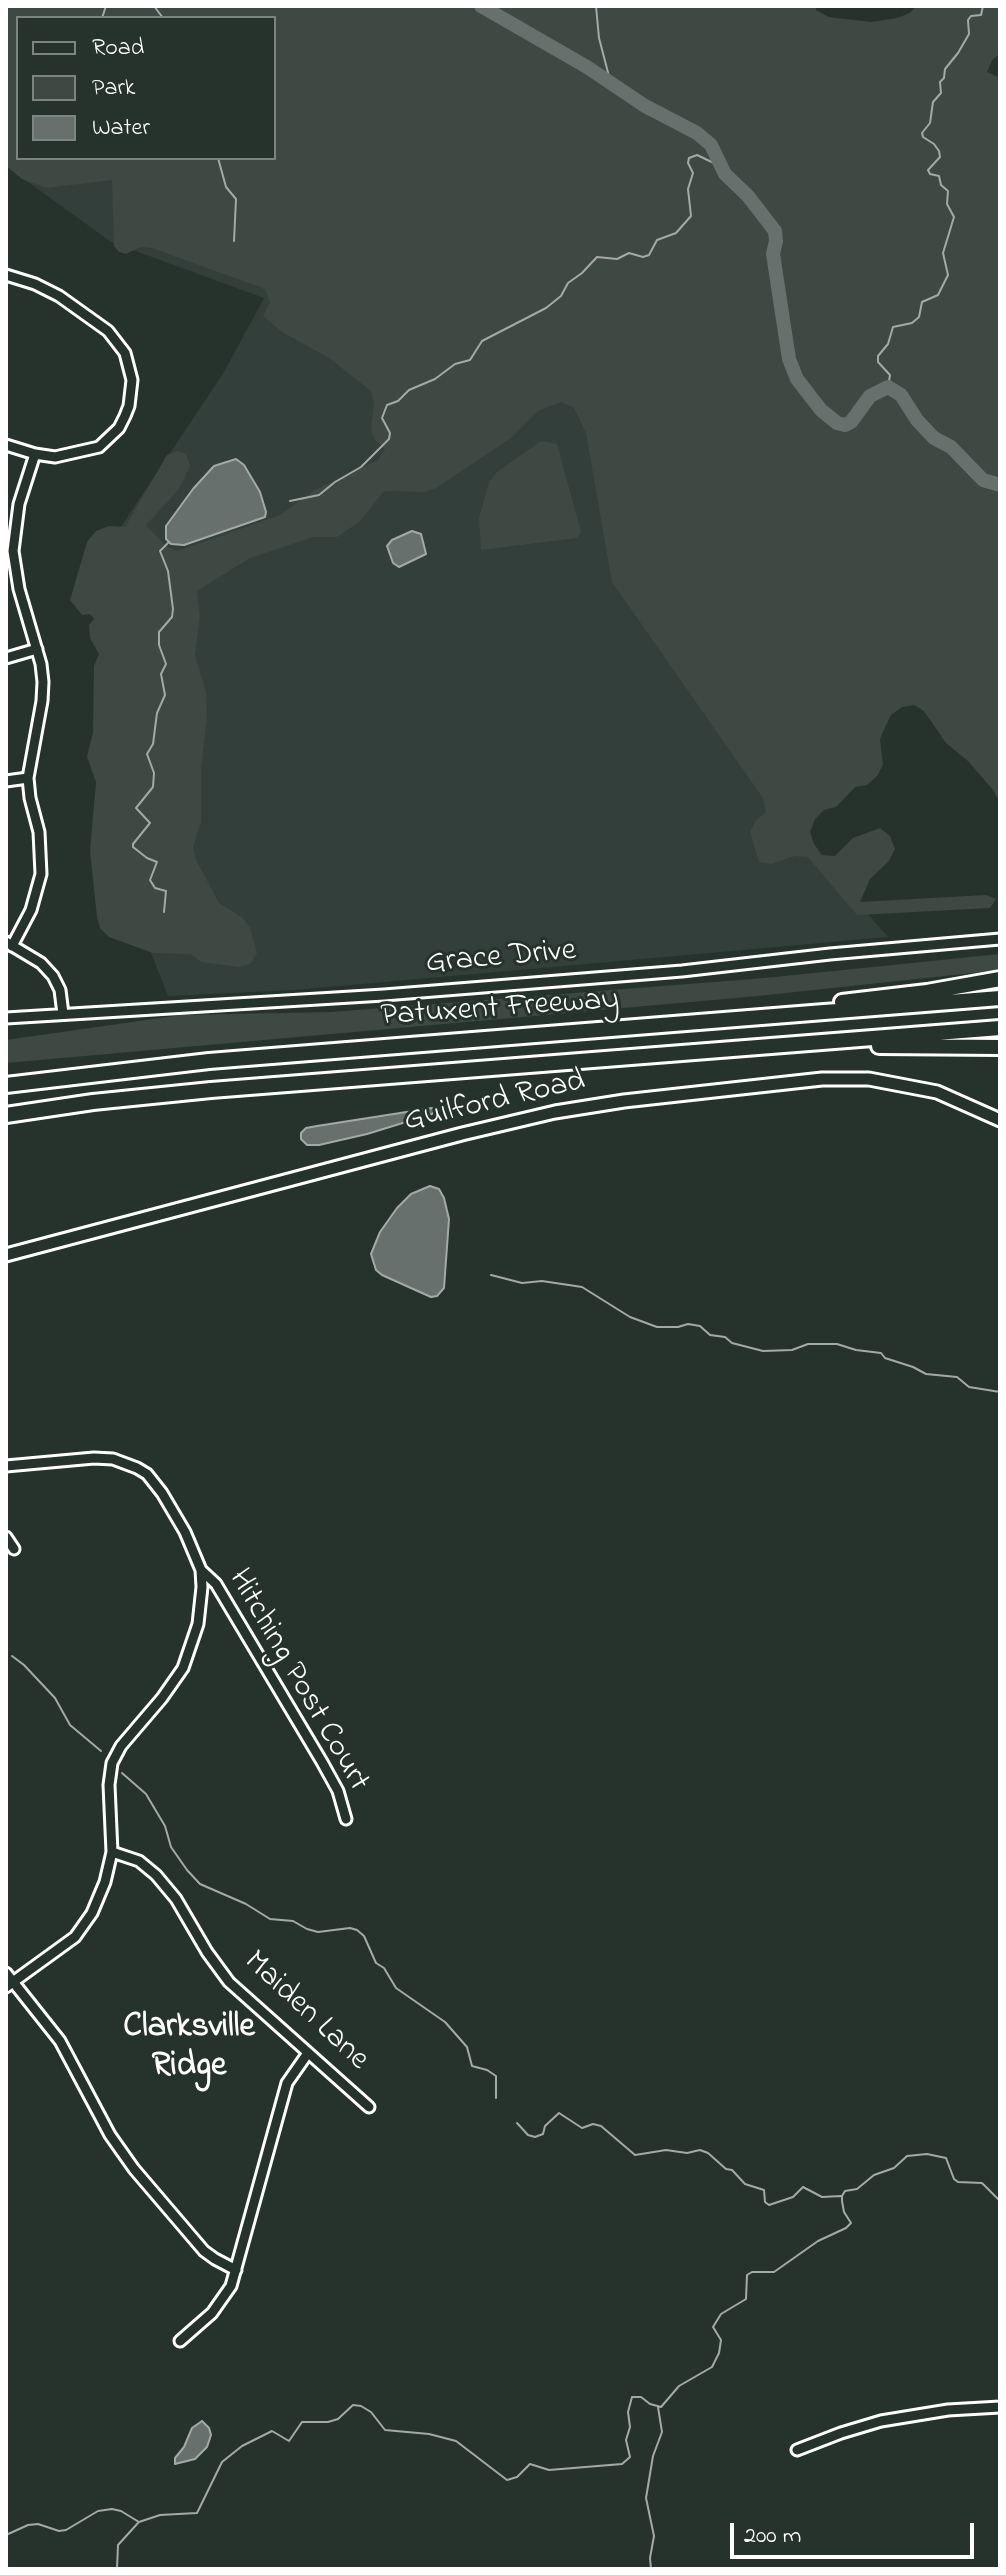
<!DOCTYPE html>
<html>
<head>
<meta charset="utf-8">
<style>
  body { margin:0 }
  #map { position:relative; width:1006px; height:2575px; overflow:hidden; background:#26332d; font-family:"Indie Flower",sans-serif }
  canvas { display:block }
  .frame { position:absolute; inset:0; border:8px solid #fff; pointer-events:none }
  .legend { position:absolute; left:16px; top:16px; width:260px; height:144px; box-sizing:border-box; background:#26332d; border:2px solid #7d8581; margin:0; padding:10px 14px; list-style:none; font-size:24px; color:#fff }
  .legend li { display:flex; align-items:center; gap:16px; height:40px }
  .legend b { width:40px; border:2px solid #7d8581 }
  .scale { position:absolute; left:730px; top:2523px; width:244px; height:36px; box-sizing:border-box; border:4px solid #fff; border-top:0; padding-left:10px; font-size:24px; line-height:28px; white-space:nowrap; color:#fff; -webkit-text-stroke:6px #26332d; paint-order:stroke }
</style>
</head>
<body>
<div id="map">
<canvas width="1006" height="2575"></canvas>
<div class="frame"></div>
<ul class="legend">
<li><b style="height:10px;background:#26332d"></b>Road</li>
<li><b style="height:22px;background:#3e4944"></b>Park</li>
<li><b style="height:22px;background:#67706c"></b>Water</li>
</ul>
<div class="scale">200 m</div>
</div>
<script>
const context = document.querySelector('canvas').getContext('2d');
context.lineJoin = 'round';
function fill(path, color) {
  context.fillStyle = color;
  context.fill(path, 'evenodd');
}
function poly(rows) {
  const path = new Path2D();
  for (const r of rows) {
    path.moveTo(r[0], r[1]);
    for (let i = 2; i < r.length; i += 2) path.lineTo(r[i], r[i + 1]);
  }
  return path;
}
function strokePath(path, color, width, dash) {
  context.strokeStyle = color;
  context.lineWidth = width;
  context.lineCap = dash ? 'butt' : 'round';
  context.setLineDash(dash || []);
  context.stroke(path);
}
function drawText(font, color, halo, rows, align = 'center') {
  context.font = font + ' "Indie Flower",sans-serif';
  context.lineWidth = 6;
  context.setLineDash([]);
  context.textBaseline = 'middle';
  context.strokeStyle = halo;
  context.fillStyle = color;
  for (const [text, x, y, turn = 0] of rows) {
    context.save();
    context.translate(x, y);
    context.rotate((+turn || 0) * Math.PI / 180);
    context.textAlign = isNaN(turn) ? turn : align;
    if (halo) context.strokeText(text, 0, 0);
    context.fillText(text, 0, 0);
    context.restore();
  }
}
const built = poly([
  [6,6,381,6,778,812,888,937,295,990,168,996,123,881,106,549,224,372,264,298,111,242,6,166],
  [18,18,274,18,274,158,18,158]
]);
const green = poly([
  [6,6,816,6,816,10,829,17,871,22,897,18,910,13,916,6,1000,6,1000,54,992,60,987,72,1000,78,1000,803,993,790,968,761,946,743,924,711,914,705,902,707,891,715,885,727,880,739,883,765,877,776,867,785,855,787,836,807,824,810,815,819,810,832,814,844,822,855,835,856,853,838,880,828,890,836,895,849,889,861,870,879,860,902,986,895,996,899,990,908,857,915,808,857,795,856,771,864,759,862,750,832,756,820,766,812,763,798,612,582,586,433,574,408,561,402,538,411,511,438,436,488,424,492,384,491,359,522,337,537,313,537,250,558,197,591,200,616,195,655,206,692,207,717,201,769,201,822,193,847,196,860,219,903,243,918,250,928,257,953,250,964,239,967,201,962,191,954,153,953,109,937,100,928,97,917,90,851,96,782,87,757,93,732,94,666,99,654,90,638,89,625,94,619,90,614,82,615,70,600,87,542,96,531,109,526,125,527,167,455,177,451,186,454,190,466,179,489,146,525,165,545,177,551,280,515,313,491,378,460,385,449,375,440,371,429,374,404,371,391,329,358,282,332,263,316,270,302,265,289,152,248,141,247,126,254,119,252,114,246,112,180,46,188,22,179,6,166],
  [274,18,274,158,18,158,18,18],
  [541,441,557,444,581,532,577,538,481,550,479,518,489,482,497,472],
  [1000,954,1000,970,758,996,6,1063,6,1040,181,1015,332,1012,765,978]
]);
const water = poly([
  [236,459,244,465,260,492,266,512,265,517,184,545,171,544,166,539,166,526,193,489,214,466,236,459],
  [412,531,421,534,426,554,399,567,393,563,387,546,392,540,412,531],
  [432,1108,437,1109,432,1114,367,1134,319,1145,307,1145,301,1139,301,1133,306,1128,317,1126,432,1108],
  [430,1186,439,1189,444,1198,449,1219,444,1288,437,1296,431,1297,382,1275,376,1270,371,1254,380,1232,397,1208,411,1194,430,1186],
  [202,2421,209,2428,211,2435,207,2447,195,2459,175,2464,175,2458,184,2447,192,2428,202,2421]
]);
const stream = poly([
  [154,6,163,18],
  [596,6,599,38,611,84],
  [102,18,106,6],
  [218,158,226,187,236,199,234,241],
  [888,387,890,375,878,362,878,356,888,344,893,327,912,323,919,317,922,302,938,295,948,275,943,253,954,217,947,204,948,191,941,185,939,176,930,174,928,170,940,157,939,151,934,144,923,137,922,133,930,123,933,102,941,93,940,82,944,78,945,69,958,53,969,34,968,20,971,16,981,15,983,6],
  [290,501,319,495,335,482,361,467,389,439,390,433,382,418,387,405,398,401,409,390,435,379,455,364,470,360,482,341,546,308,561,296,568,283,582,273,597,257,617,259,629,253,643,257,649,255,657,240,676,233,691,216,688,189,693,173,688,163,689,158,697,155,718,165],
  [164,912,166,891,155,888,150,880,157,862,147,858,133,847,133,844,150,823,136,808,153,787,154,773,147,754,153,744,157,713,165,695,161,674,166,664,159,645,159,632,172,617,173,609,168,571,160,551,169,542],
  [491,1275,522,1283,542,1281,582,1287,630,1317,657,1327,678,1327,688,1324,700,1326,710,1335,725,1337,732,1343,763,1351,792,1350,808,1344,837,1344,856,1350,881,1353,885,1358,913,1367,926,1374,957,1377,969,1387,1000,1392],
  [12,1656,24,1665,55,1698,70,1725,101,1751],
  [122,1773,146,1794,165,1826,171,1847,187,1870,200,1884,246,1904,270,1919,293,1921,307,1929,318,1932,350,1928,357,1930,364,1936,376,1963,384,1968,396,1988,445,2022,467,2047,472,2066,487,2070,496,2076,496,2098],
  [517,2123,528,2135,535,2137,543,2134,545,2126,559,2113,582,2128,593,2124,601,2126,635,2155,666,2150,687,2153,700,2150,708,2153,726,2169,732,2170,745,2184,764,2190,765,2202,769,2205,793,2197,803,2187,822,2197,841,2196],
  [6,2535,28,2525,38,2524,59,2531,66,2530,98,2511,112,2509,121,2511,139,2522,160,2515,197,2513,222,2462,242,2446,272,2431,289,2441,302,2422,328,2422,338,2419,353,2405,361,2406,371,2412,385,2430,429,2434,456,2441,507,2480,517,2477,530,2464,549,2470,622,2464,630,2457,626,2440,630,2427,628,2412,632,2397,641,2397,650,2404,661,2407,679,2386,712,2367,719,2353,721,2340,713,2327,721,2314,746,2299,747,2275,752,2272,774,2272,818,2241,846,2228,851,2223,844,2212,842,2201,842,2196,845,2191,857,2189,874,2175,894,2168,907,2156,927,2154,946,2158,954,2179,958,2182,982,2183,1000,2201],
  [117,2569,118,2545,138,2523],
  [651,2569,650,2558,654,2536,646,2498,653,2456,662,2432,658,2407]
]);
const river = poly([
  [481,6,587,67,645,106,697,133,711,145,725,174,748,196,775,231,776,241,773,254,789,359,797,379,821,410,837,423,845,425,851,422,870,396,888,387,901,395,917,420,934,438,951,447,983,480,1000,485]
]);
const minor = poly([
  [6,275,35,284,59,296,108,331,125,353,132,380,129,406,125,416,119,428,99,447,55,457,35,454,6,445],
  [6,658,37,649],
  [6,781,28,778],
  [6,942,41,963,53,976,60,990,63,1014],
  [12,946,31,910,41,874,39,832,30,798,28,778,42,701,43,682,41,664,19,589,13,551,19,504,35,454],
  [6,1018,384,995,682,971,830,954,1000,939],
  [6,1466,94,1458,113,1459,137,1468,147,1474,162,1493,185,1532,201,1570,202,1587,198,1624,183,1668,162,1698,121,1746,112,1763,109,1785,112,1852,105,1882,92,1913,75,1937,6,1987],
  [6,1537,14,1549],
  [201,1570,216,1584,322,1762,338,1791,346,1819],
  [112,1852,139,1861,156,1875,176,1899,207,1952,229,1982,369,2107],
  [6,1973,60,2041,110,2135,134,2169,204,2251,215,2259,236,2270],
  [180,2341,212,2313,231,2286,287,2083,308,2053],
  [797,2450,841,2433,881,2421,948,2410,1000,2407]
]);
const major = poly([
  [6,1255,462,1134,555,1112,624,1101,822,1079,869,1079,937,1092,1000,1120]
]);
const highway = poly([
  [842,1002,927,992,1000,979],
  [879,1046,1000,1047],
  [6,1085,209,1061,1000,998],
  [6,1115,93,1102,211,1090,1000,1028]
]);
const streetNames = [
  ["Grace Drive",501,959,-5],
  ["Patuxent Freeway",500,1010,-4],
  ["Guilford Road",495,1103,-13],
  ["Hitching Post Court",297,1681,60],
  ["Maiden Lane",305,2012,43]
];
const neighbourhoodNames = [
  ["Clarksville",189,2029],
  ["Ridge",189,2068]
];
fill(built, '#333f3a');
fill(green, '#3e4944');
fill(water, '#67706c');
strokePath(water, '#a4a9a7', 2);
strokePath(stream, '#a4a9a7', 2);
strokePath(river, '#67706c', 14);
strokePath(minor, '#fff', 15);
strokePath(major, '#fff', 17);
strokePath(highway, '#fff', 20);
strokePath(minor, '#26332d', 9);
strokePath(major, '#26332d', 11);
strokePath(highway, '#26332d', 14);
drawText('32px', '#fff', '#26332d', streetNames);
drawText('bold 34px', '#fff', '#26332d', neighbourhoodNames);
</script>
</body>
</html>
